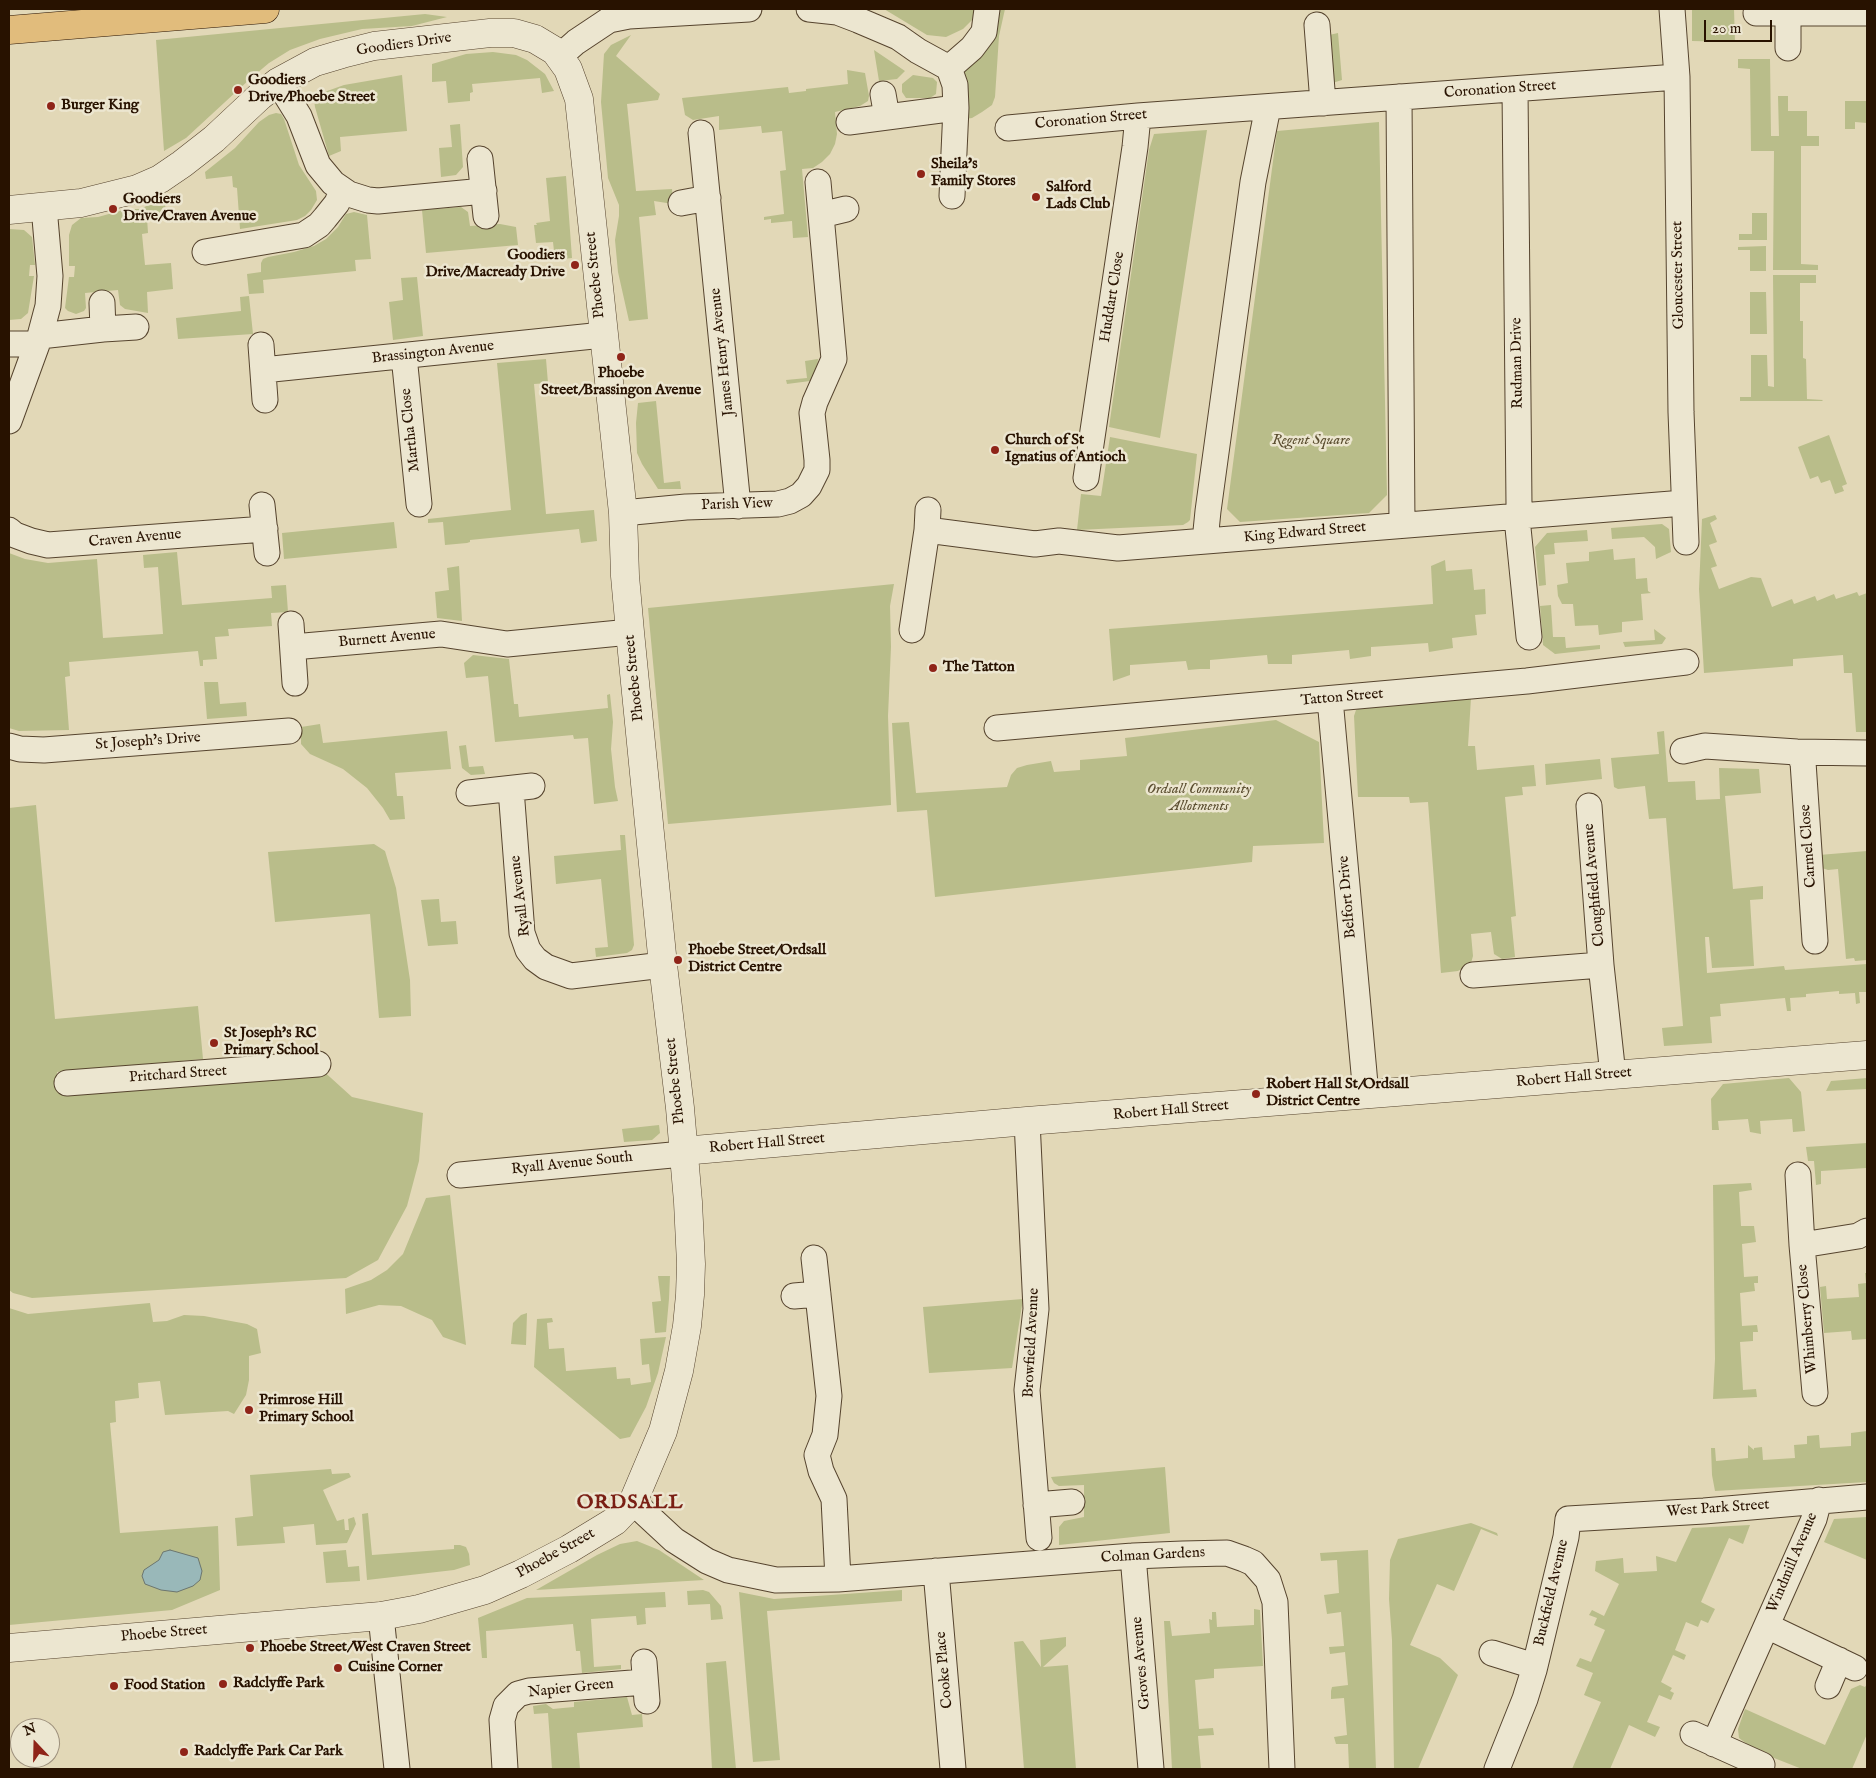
<!DOCTYPE html>
<style>
body{margin:0}
#map{position:relative;width:1876px;height:1778px;overflow:hidden;background:#e2d8b7;font-family:"IM FELL English",serif}
canvas{display:block}
.frame{position:absolute;inset:0;border:10px solid #281200;pointer-events:none}
.north{position:absolute;left:10px;top:1718px;width:50px;height:50px;box-sizing:border-box;background:#ece6d0;border:1px solid #9e917d;border-radius:50%;rotate:339deg;font-size:14px;font-weight:700;line-height:20px;text-align:center;color:#281200}
.north::after{content:'';display:block;margin:auto;width:18px;height:22px;background:#8f2418;clip-path:polygon(50% 0,100% 100%,50% 72%,0 100%)}
.scale{position:absolute;left:1704px;top:20px;width:68px;height:22px;box-sizing:border-box;border:2px solid #281200;border-top:0;padding-left:6px;font-size:15px;line-height:18px;white-space:nowrap;color:#281200;-webkit-text-stroke:4px #ece6d0;paint-order:stroke}
</style>
<div id="map">
<canvas width="1876" height="1778"></canvas>
<div class="frame"></div>
<div class="north">N</div>
<div class="scale">20 m</div>
</div>
<script>
const ctx = document.querySelector('canvas').getContext('2d');
ctx.lineJoin = 'round';
function paint(path, color) {
  ctx.fillStyle = color;
  ctx.fill(path, 'evenodd');
}
function shape(rows) {
  const path = new Path2D();
  for (const r of rows) {
    path.moveTo(r[0], r[1]);
    for (let i = 2; i < r.length; i += 2) path.lineTo(r[i], r[i + 1]);
  }
  return path;
}
function trace(path, color, width, dash) {
  ctx.strokeStyle = color;
  ctx.lineWidth = width;
  ctx.lineCap = dash ? 'butt' : 'round';
  ctx.setLineDash(dash || []);
  ctx.stroke(path);
}
function write(font, color, halo, rows, align = 'center') {
  ctx.font = font + ' "IM FELL English",serif';
  ctx.lineWidth = 5;
  ctx.setLineDash([]);
  ctx.textBaseline = 'middle';
  ctx.strokeStyle = halo;
  ctx.fillStyle = color;
  for (const [text, x, y, turn = 0] of rows) {
    ctx.save();
    ctx.translate(x, y);
    ctx.rotate((+turn || 0) * Math.PI / 180);
    ctx.textAlign = isNaN(turn) ? turn : align;
    if (halo) ctx.strokeText(text, 0, 0);
    ctx.fillText(text, 0, 0);
    ctx.restore();
  }
}
const green = shape([
 [884,9,974,9,974,18,963,29,946,37,927,35],
 [997,9,1005,9,999,36,995,97,992,105,982,112,972,118,965,119,962,78,964,71],
 [1734,9,1735,42,1692,41,1692,10],
 [425,14,447,17,412,26,362,29,320,39,290,50,269,63,250,79,186,138,164,151,156,40],
 [1338,33,1342,80,1329,84,1329,35],
 [631,35,616,56,660,94,658,100,627,104,636,191,672,189,673,204,654,201,656,215,639,217,648,319,629,321,618,272,615,240,619,216,619,205,608,178,601,102,604,54,611,45],
 [874,50,905,71,897,79,879,81],
 [493,52,516,55,527,60,545,74,554,91,542,93,540,78,472,84,473,92,470,93,470,101,448,103,446,81,432,82,432,64,466,54],
 [1738,59,1770,59,1771,136,1779,136,1778,96,1788,96,1788,111,1807,111,1807,136,1819,136,1819,146,1801,146,1801,264,1818,265,1818,270,1773,270,1774,151,1751,151,1750,69,1738,68],
 [847,70,865,73,869,96,868,101,860,106,835,112,837,134,835,144,830,154,822,162,813,168,802,169,808,237,793,238,792,221,771,223,771,219,764,220,764,217,784,214,780,171,786,170,782,131,762,133,761,126,719,130,719,116,693,120,685,115,682,98,788,87,789,93,806,91,806,89,848,84],
 [402,75,407,131,340,137,341,151,329,156,315,107,314,100,316,95,344,85],
 [913,75,933,78,937,82,936,94,930,98,906,98,902,92,902,84],
 [1845,101,1867,101,1867,123,1855,122,1855,129,1845,129],
 [276,113,281,114,284,119,299,165,316,191,317,200,311,210,305,216,297,220,240,229,237,188,233,187,232,176,206,179,205,172,235,148,259,122,269,115],
 [1379,122,1387,495,1369,513,1240,522,1227,509,1277,131],
 [460,124,463,167,456,175,441,177,439,148,452,147,450,125],
 [1207,130,1160,438,1109,427,1149,150,1154,134],
 [566,176,572,258,555,260,553,242,536,243,534,225,537,225,536,223,550,221,546,178],
 [164,198,167,217,147,218,148,233,142,234,145,265,171,263,173,289,147,292,148,313,125,309,120,305,118,290,85,293,86,308,84,311,76,314,68,311,65,308,69,277,74,277,75,266,69,266,69,235,72,225,81,218,98,217,127,209,140,209],
 [461,207,468,212,470,226,500,224,516,227,518,245,426,253,422,210],
 [354,212,367,215,371,259,355,260,356,271,263,280,264,293,249,294,247,274,261,272,261,263,263,259,268,257,294,252,314,246,326,239,338,227,346,214],
 [1752,213,1767,213,1767,240,1739,240,1739,234,1752,234],
 [9,229,24,230,32,237,35,265,30,265,29,276,34,276,28,313,21,319,9,320],
 [1766,246,1766,271,1750,271,1750,250,1738,250,1738,247],
 [1773,275,1816,275,1816,283,1800,283,1800,321,1803,321,1803,358,1806,359,1807,399,1823,400,1822,401,1740,401,1740,397,1751,397,1751,355,1767,355,1768,386,1774,387],
 [417,277,423,336,393,340,389,302,403,300,401,278],
 [1750,292,1766,292,1767,334,1750,334],
 [249,296,253,334,178,339,176,318,241,311,240,297],
 [546,359,548,383,534,384,546,514,594,510,597,541,581,543,579,529,470,540,470,542,467,543,445,545,443,522,428,523,428,519,511,510,497,363],
 [818,359,817,368,810,381,787,384,786,380,807,378,805,361],
 [656,401,664,483,680,481,681,489,658,489,642,464,637,453,636,423,638,403],
 [1829,435,1847,484,1842,486,1844,491,1835,494,1830,480,1821,483,1818,476,1810,479,1798,447],
 [1110,437,1197,454,1190,520,1188,522,1183,525,1077,530,1081,494,1101,496],
 [1715,515,1717,519,1710,523,1717,542,1709,545,1717,566,1711,568,1719,589,1751,577,1761,578,1772,607,1792,599,1794,604,1815,596,1817,601,1834,594,1836,599,1857,592,1859,596,1867,593,1867,732,1856,732,1852,673,1844,673,1843,655,1793,659,1793,666,1704,673,1699,589,1702,519],
 [394,522,397,548,284,559,282,533],
 [1662,524,1669,529,1671,552,1656,559,1655,547,1644,537,1612,539,1611,528],
 [1587,530,1588,541,1554,543,1555,554,1544,555,1546,585,1539,586,1535,547,1547,533],
 [1613,549,1614,560,1635,558,1636,579,1647,578,1648,591,1651,593,1641,594,1643,620,1622,622,1622,632,1599,635,1598,625,1575,626,1573,604,1562,604,1558,596,1557,585,1568,583,1566,563,1589,561,1589,552],
 [177,552,182,605,272,598,271,586,286,585,288,612,271,613,272,626,228,629,229,636,215,637,217,659,203,660,203,666,200,666,198,651,69,662,70,676,65,677,69,730,19,731,9,728,9,553,25,559,48,563,97,559,103,638,163,634,158,567,144,568,143,555],
 [1445,560,1446,571,1472,569,1474,590,1485,589,1486,614,1475,615,1477,635,1452,638,1453,648,1429,652,1428,643,1371,647,1371,656,1350,659,1349,650,1292,655,1292,664,1268,664,1267,655,1210,660,1210,669,1200,669,1188,670,1186,661,1130,665,1130,675,1113,681,1109,629,1433,604,1431,566],
 [459,566,462,621,437,618,435,592,449,590,447,568],
 [894,584,890,606,891,647,888,716,891,805,668,824,648,608],
 [1551,605,1553,637,1565,637,1566,648,1600,645,1600,649,1555,654,1543,645,1540,606],
 [1654,629,1666,638,1662,644,1625,647,1623,642,1655,640],
 [473,655,509,659,514,704,518,704,519,717,608,708,607,695,610,694,613,722,611,749,615,787,618,801,594,804,588,738,574,739,573,735,495,742,488,676,466,678,464,663],
 [204,682,218,682,220,704,246,702,247,716,207,719],
 [1471,698,1468,746,1475,746,1477,770,1534,765,1536,786,1522,787,1523,795,1505,797,1516,916,1511,917,1515,957,1502,959,1494,954,1491,932,1471,934,1473,956,1471,963,1458,971,1441,973,1428,802,1410,803,1409,797,1358,797,1354,716,1356,710,1360,708],
 [1276,720,1319,742,1324,843,1253,846,1252,862,935,897,927,810,897,812,892,723,909,722,916,793,1007,787,1011,775,1017,768,1027,765,1051,761,1054,772,1080,770,1080,760,1127,756,1125,738],
 [320,724,323,743,447,731,451,769,395,773,397,796,403,796,405,819,390,820,383,808,367,788,343,769,310,754,301,744,301,727],
 [1664,731,1668,782,1695,781,1696,800,1720,799,1719,768,1759,769,1761,793,1725,796,1733,889,1763,886,1763,899,1750,900,1754,966,1712,968,1709,937,1705,937,1707,973,1784,966,1785,970,1867,964,1867,992,1859,992,1860,1003,1856,1004,1855,993,1839,994,1839,991,1806,994,1806,997,1790,998,1791,1011,1787,1011,1785,998,1720,1004,1721,1016,1710,1017,1712,1043,1664,1046,1662,1028,1683,1026,1666,818,1649,819,1645,786,1618,789,1614,787,1611,758,1659,754,1657,732],
 [466,745,469,767,483,766,485,774,471,775,462,768,459,746],
 [1600,759,1602,779,1546,785,1545,764],
 [36,805,55,1019,198,1006,203,1059,57,1072,59,1090,320,1068,352,1097,423,1113,419,1161,407,1206,378,1260,346,1278,32,1298,13,1293,9,1290,9,808],
 [620,835,625,835,634,945,632,950,627,953,596,957,595,948,608,947,601,879,556,884,554,856,621,850],
 [374,844,385,851,396,888,410,980,411,1016,379,1018,370,914,275,922,268,852],
 [1867,851,1867,960,1855,961,1854,958,1846,959,1838,869,1828,870,1822,868,1819,855],
 [439,899,441,922,456,921,458,944,428,946,421,900],
 [1789,1078,1801,1092,1805,1131,1793,1132,1792,1119,1760,1121,1761,1134,1750,1132,1748,1119,1718,1121,1719,1130,1712,1130,1711,1099,1723,1084],
 [1867,1078,1867,1089,1826,1091,1831,1081],
 [659,1125,660,1133,652,1140,624,1142,622,1129],
 [1867,1143,1867,1180,1866,1168,1821,1171,1821,1184,1816,1185,1814,1161,1808,1161,1806,1147],
 [1751,1183,1752,1190,1739,1192,1741,1226,1754,1226,1756,1242,1742,1244,1744,1277,1758,1276,1758,1283,1754,1283,1755,1291,1740,1293,1742,1326,1757,1325,1758,1332,1753,1332,1753,1341,1740,1342,1743,1390,1756,1389,1757,1397,1713,1399,1715,1359,1713,1185],
 [450,1195,466,1345,443,1337,432,1320,401,1306,379,1305,346,1314,345,1289,371,1280,387,1270,403,1254,426,1198],
 [1865,1273,1867,1273,1867,1343,1867,1339,1852,1340,1851,1331,1824,1333,1820,1287,1826,1286,1827,1299,1859,1297,1858,1284,1866,1283],
 [658,1276,670,1276,669,1299,666,1332,655,1333,652,1302,661,1301],
 [1023,1299,1012,1368,929,1373,923,1307],
 [150,1303,153,1322,167,1321,184,1315,204,1316,247,1324,257,1329,261,1353,249,1356,249,1380,246,1395,234,1414,228,1411,165,1415,160,1381,138,1383,139,1398,115,1401,116,1422,110,1423,120,1533,218,1526,220,1590,172,1610,9,1625,9,1308,28,1314],
 [527,1313,526,1345,511,1344,513,1323,521,1315],
 [552,1318,553,1322,547,1323,549,1349,564,1348,566,1371,616,1367,617,1379,630,1378,631,1385,651,1382,649,1364,642,1365,640,1339,666,1337,658,1373,646,1407,630,1437,620,1439,534,1367,537,1319],
 [1867,1431,1867,1482,1715,1491,1712,1475,1711,1448,1715,1448,1716,1461,1748,1458,1748,1445,1754,1450,1754,1448,1762,1447,1763,1460,1795,1458,1794,1445,1807,1444,1807,1436,1819,1435,1820,1448,1851,1446,1851,1433],
 [1165,1467,1170,1533,1059,1545,1059,1527,1064,1521,1084,1517,1084,1485,1059,1486,1054,1483,1051,1477],
 [331,1469,332,1474,349,1473,351,1477,323,1490,337,1521,344,1519,345,1530,349,1530,348,1519,354,1517,356,1524,347,1543,316,1545,314,1524,283,1527,285,1543,237,1546,235,1518,253,1516,250,1475],
 [368,1513,372,1555,454,1549,454,1545,460,1545,466,1547,469,1554,470,1565,454,1570,367,1580,362,1514],
 [1867,1517,1867,1560,1824,1542,1834,1519],
 [1471,1523,1497,1533,1498,1536,1481,1529,1454,1591,1437,1584,1410,1645,1440,1658,1458,1675,1418,1769,1394,1769,1392,1640,1389,1599,1390,1560,1398,1539],
 [1750,1525,1743,1544,1729,1538,1701,1602,1715,1609,1708,1623,1701,1620,1698,1627,1686,1622,1675,1650,1686,1655,1684,1660,1673,1655,1661,1682,1672,1688,1670,1691,1674,1693,1671,1700,1659,1695,1647,1722,1660,1727,1655,1737,1629,1725,1610,1769,1572,1769,1601,1702,1584,1695,1593,1673,1576,1666,1580,1658,1591,1662,1605,1630,1594,1625,1597,1618,1589,1615,1592,1610,1604,1616,1619,1584,1595,1571,1596,1561,1623,1558,1624,1573,1657,1571,1656,1556,1676,1562,1692,1528],
 [637,1541,659,1550,704,1580,536,1590,597,1555,620,1544],
 [346,1550,348,1567,359,1566,360,1581,326,1583,323,1552],
 [1368,1550,1376,1769,1349,1769,1348,1744,1336,1744,1334,1737,1347,1735,1344,1698,1331,1699,1331,1691,1332,1687,1348,1685,1345,1652,1330,1654,1329,1647,1344,1646,1341,1612,1327,1614,1324,1595,1339,1593,1337,1560,1321,1561,1320,1553],
 [703,1590,709,1592,721,1606,723,1619,711,1620,710,1604,688,1605,687,1591],
 [902,1590,902,1601,767,1611,780,1760,753,1762,739,1592,774,1599],
 [665,1592,666,1607,645,1608,646,1624,637,1625,636,1616,591,1619,594,1667,621,1665,621,1669,582,1673,580,1651,576,1651,573,1624,486,1631,487,1658,482,1658,478,1618,527,1598],
 [1254,1609,1260,1610,1263,1666,1214,1669,1214,1678,1195,1680,1199,1729,1213,1728,1214,1735,1198,1736,1201,1769,1172,1769,1164,1621,1170,1621,1172,1636,1210,1633,1209,1619,1212,1620,1212,1612,1216,1612,1217,1627,1236,1626,1254,1625],
 [1066,1637,1066,1646,1043,1667,1068,1665,1076,1769,1024,1769,1014,1642,1023,1641,1041,1667,1040,1640],
 [726,1661,730,1704,736,1769,712,1769,706,1663],
 [1867,1684,1867,1734,1852,1769,1802,1769,1769,1756,1770,1754,1747,1744,1739,1738,1738,1729,1745,1709,1825,1745,1851,1689,1860,1685,1865,1687],
 [627,1697,632,1715,642,1714,643,1727,577,1733,580,1769,552,1769,548,1713,534,1714,533,1706,546,1704,553,1709,563,1708,574,1707,574,1702]
]);
const water = shape([
 [170,1550,198,1558,202,1571,200,1580,193,1586,177,1592,161,1590,145,1584,142,1576,144,1570,159,1560,163,1552,170,1550]
]);
const minor = shape([
 [809,9,837,12,858,20,898,37,918,51,949,68,955,85,956,108,952,196],
 [1672,9,1677,77,1681,412,1686,542],
 [1756,13,1867,13],
 [1317,25,1323,103],
 [1788,48,1788,13],
 [559,57,576,42,609,20,629,16,749,9],
 [949,68,972,48,984,32,987,9],
 [278,82,299,116,318,165,333,183,349,194,368,200,378,201,484,191],
 [1515,89,1519,504,1518,528,1529,637],
 [883,94,887,117],
 [1399,97,1402,525],
 [849,122,956,108],
 [1008,128,1138,116,1677,77],
 [701,133,738,506],
 [480,159,486,216],
 [681,203,708,198],
 [821,215,846,209],
 [205,252,304,235,319,225,325,218,337,203,342,190],
 [102,303,103,329],
 [40,336,103,329,136,327],
 [9,344,37,344],
 [261,345,265,400],
 [404,356,419,504],
 [263,370,603,335],
 [9,421,40,336,48,306,50,276,44,207],
 [1086,478,1135,147,1138,116],
 [262,505,267,553],
 [623,513,686,507,778,504,790,501,801,495,809,486,817,470,817,460,812,413,815,402,834,359,818,182],
 [9,530,15,535,31,541,48,545,265,529],
 [927,530,1035,544,1059,541,1118,548,1684,503],
 [1205,541,1208,511,1253,182,1268,107],
 [291,624,295,683],
 [912,630,927,530,928,510],
 [293,647,441,634,507,644,630,632],
 [1330,699,1366,1095],
 [997,728,1527,681,1686,662],
 [9,746,20,749,44,750,289,731],
 [1683,751,1705,746,1797,752,1867,753],
 [1797,752,1803,762,1815,941],
 [511,789,522,933,528,950,535,959,546,967,571,976,663,965],
 [469,793,532,786],
 [1589,806,1601,965,1613,1075],
 [1473,975,1601,965],
 [67,1083,318,1064],
 [1027,1121,1036,1309,1027,1390,1039,1538],
 [460,1175,672,1155,683,1151],
 [1798,1175,1802,1245,1815,1393],
 [1802,1245,1858,1236,1867,1231],
 [814,1258,829,1396,825,1435,817,1455,821,1471,834,1499,838,1579],
 [794,1296,818,1294],
 [633,1502,674,1540,707,1561,728,1570,776,1580,838,1579,1133,1556,1183,1554,1227,1553,1244,1559,1253,1563,1268,1580,1275,1602,1282,1769],
 [1036,1505,1072,1502],
 [1133,1556,1151,1769],
 [936,1571,953,1769],
 [381,1616,397,1769],
 [1767,1626,1855,1668],
 [1492,1653,1534,1666],
 [644,1662,647,1701],
 [1828,1686,1839,1660],
 [1693,1734,1762,1765],
 [1714,1744,1814,1519,1819,1500],
 [505,1769,502,1720,506,1706,518,1694,529,1691,645,1682],
 [1497,1769,1525,1699,1534,1670,1566,1537,1568,1519,1704,1511,1867,1497]
]);
const tertiary = shape([
 [9,210,81,203,137,189,160,179,182,164,214,139,260,96,278,82,315,62,342,54,374,46,490,33,514,33,535,39,555,51,568,69,579,99,623,513,625,576,630,632,663,965,680,1108,688,1202,691,1264,690,1295,687,1326,679,1371,663,1431,633,1502,615,1521,569,1549,521,1574,485,1590,419,1609,381,1616,9,1648],
 [683,1151,1027,1121,1867,1055]
]);
const trunk = shape([
 [9,30,265,9]
]);
const markers = [
 [238,90,5,"#8f2418"],
 [51,106,5,"#8f2418"],
 [921,174,5,"#8f2418"],
 [1036,197,5,"#8f2418"],
 [113,209,5,"#8f2418"],
 [575,265,5,"#8f2418"],
 [621,357,5,"#8f2418"],
 [995,450,5,"#8f2418"],
 [933,668,5,"#8f2418"],
 [678,960,5,"#8f2418"],
 [214,1043,5,"#8f2418"],
 [1256,1094,5,"#8f2418"],
 [249,1410,5,"#8f2418"],
 [250,1648,5,"#8f2418"],
 [338,1668,5,"#8f2418"],
 [223,1684,5,"#8f2418"],
 [114,1686,5,"#8f2418"],
 [184,1752,5,"#8f2418"]
];
const streetNames = [
 ["Goodiers Drive",404,45,-8],
 ["Coronation Street",1500,90,-4],
 ["Coronation Street",1091,120,-5],
 ["Phoebe Street",596,275,-96],
 ["Gloucester Street",1679,275,-91],
 ["Huddart Close",1113,297,-81],
 ["James Henry Avenue",723,352,-96],
 ["Brassington Avenue",433,353,-6],
 ["Rudman Drive",1518,363,-91],
 ["Martha Close",411,430,-96],
 ["Parish View",737,505,-2],
 ["King Edward Street",1305,533,-5],
 ["Craven Avenue",135,539,-5],
 ["Burnett Avenue",387,639,-5],
 ["Phoebe Street",635,678,-96],
 ["Tatton Street",1342,698,-5],
 ["St Joseph's Drive",148,742,-4],
 ["Carmel Close",1809,846,-94],
 ["Cloughfield Avenue",1595,885,-95],
 ["Ryall Avenue",521,896,-97],
 ["Belfort Drive",1348,897,-95],
 ["Pritchard Street",178,1075,-4],
 ["Robert Hall Street",1574,1078,-5],
 ["Phoebe Street",676,1081,-96],
 ["Robert Hall Street",1171,1111,-5],
 ["Robert Hall Street",767,1144,-5],
 ["Ryall Avenue South",572,1164,-6],
 ["Whimberry Close",1808,1319,-95],
 ["Browfield Avenue",1032,1343,-87],
 ["West Park Street",1718,1509,-4],
 ["Phoebe Street",556,1554,-29],
 ["Colman Gardens",1153,1556,-3],
 ["Windmill Avenue",1793,1563,-67],
 ["Buckfield Avenue",1552,1593,-77],
 ["Phoebe Street",164,1634,-5],
 ["Groves Avenue",1142,1663,-95],
 ["Cooke Place",945,1670,-95],
 ["Napier Green",571,1689,-6]
];
const poiNames = [
 ["Goodiers",248,81],
 ["Drive/Phoebe Street",248,98],
 ["Burger King",61,106],
 ["Sheila's",931,165],
 ["Family Stores",931,182],
 ["Salford",1046,188],
 ["Lads Club",1046,205],
 ["Goodiers",123,200],
 ["Drive/Craven Avenue",123,217],
 ["Goodiers",565,256,"right"],
 ["Drive/Macready Drive",565,273,"right"],
 ["Phoebe",621,374,"center"],
 ["Street/Brassingon Avenue",621,391,"center"],
 ["Church of St",1005,441],
 ["Ignatius of Antioch",1005,458],
 ["The Tatton",943,668],
 ["Phoebe Street/Ordsall",688,951],
 ["District Centre",688,968],
 ["St Joseph's RC",224,1034],
 ["Primary School",224,1051],
 ["Robert Hall St/Ordsall",1266,1085],
 ["District Centre",1266,1102],
 ["Primrose Hill",259,1401],
 ["Primary School",259,1418],
 ["Phoebe Street/West Craven Street",260,1648],
 ["Cuisine Corner",348,1668],
 ["Radclyffe Park",233,1684],
 ["Food Station",124,1686],
 ["Radclyffe Park Car Park",194,1752]
];
const parkNames = [
 ["Regent Square",1311,441],
 ["Ordsall Community",1199,790],
 ["Allotments",1199,807]
];
const districtNames = [
 ["ORDSALL",630,1504]
];
paint(green, '#b9bd8a');
paint(water, '#99b8b9');
trace(water, '#6c766f', 1);
trace(minor, '#56442e', 27);
trace(tertiary, '#56442e', 29);
trace(trunk, '#281200', 29);
trace(minor, '#ece6d0', 25);
trace(tertiary, '#ece6d0', 28);
trace(trunk, '#e1bc7c', 28);
for (const [x, y, r, color] of markers) {
  const dot = new Path2D();
  dot.arc(x, y, r, 0, 2 * Math.PI);
  ctx.fillStyle = color;
  ctx.fill(dot);
  trace(dot, '#ece6d0', 2);
}
write('15px', '#281200', '#ece6d0', streetNames);
write('bold 15px', '#281200', '#ece6d0', poiNames, 'left');
write('italic 15px', '#5b4e30', '#ece6d0', parkNames);
ctx.letterSpacing = '1px';
write('bold 20px', '#7a1f14', '#ece6d0', districtNames);
ctx.letterSpacing = '0px';
</script>
